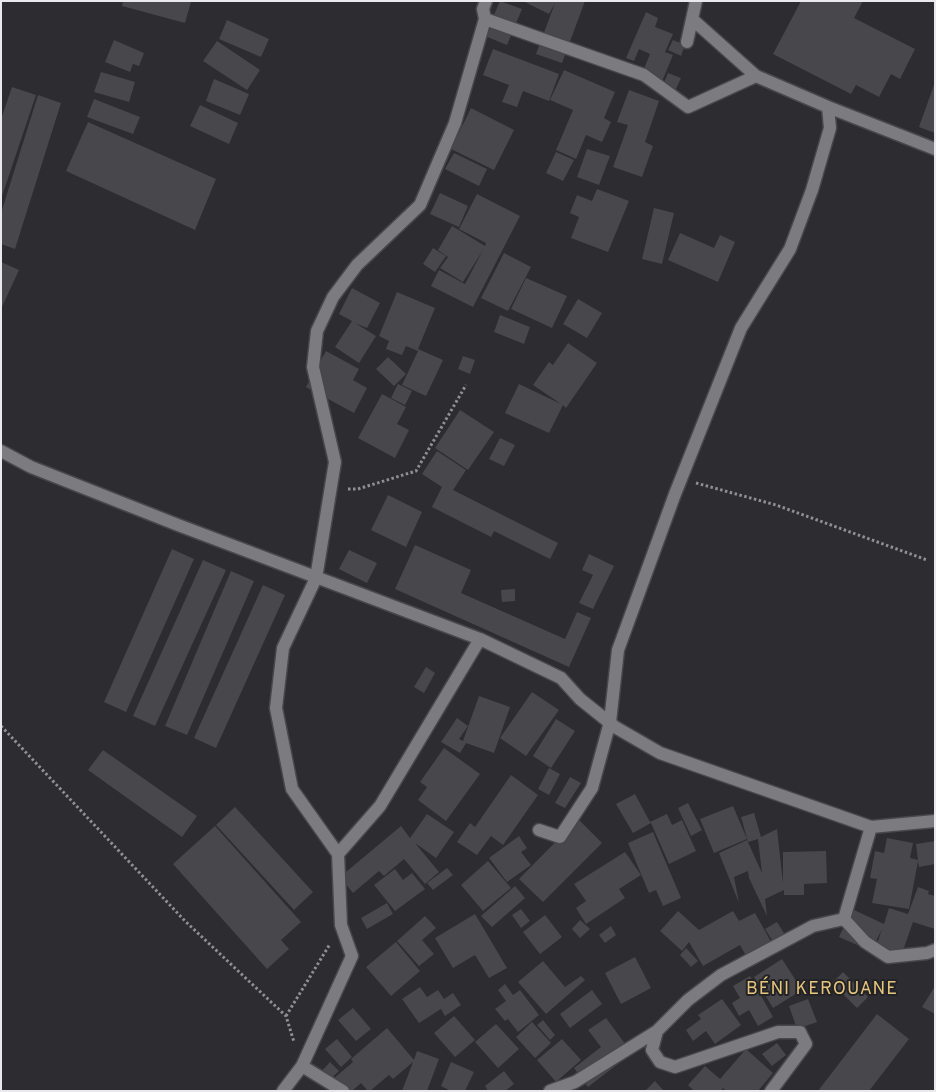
<!DOCTYPE html>
<meta charset="utf-8">
<style>
body{margin:0}
#map{position:relative;width:936px;height:1092px;overflow:hidden;background:#2d2c30;font-family:Overpass,sans-serif}
canvas{display:block}
.frame{position:absolute;inset:0;border:2px solid #eae9ec;pointer-events:none}
</style>
<div id="map">
<canvas width="936" height="1092"></canvas>
<div class="frame"></div>
</div>
<script>
const ctx = document.querySelector('canvas').getContext('2d');
ctx.lineJoin = 'round';
function paint(path, color) {
  ctx.fillStyle = color;
  ctx.fill(path, 'evenodd');
}
function shape(rows) {
  const path = new Path2D();
  for (const r of rows) {
    path.moveTo(r[0], r[1]);
    for (let i = 2; i < r.length; i += 2) path.lineTo(r[i], r[i + 1]);
  }
  return path;
}
function trace(path, color, width, dash) {
  ctx.strokeStyle = color;
  ctx.lineWidth = width;
  ctx.lineCap = dash ? 'butt' : 'round';
  ctx.setLineDash(dash || []);
  ctx.stroke(path);
}
function write(font, color, halo, rows, align = 'center') {
  ctx.font = font + ' Overpass,sans-serif';
  ctx.lineWidth = 4;
  ctx.setLineDash([]);
  ctx.textBaseline = 'middle';
  ctx.strokeStyle = halo;
  ctx.fillStyle = color;
  for (const [text, x, y, turn = 0] of rows) {
    ctx.save();
    ctx.translate(x, y);
    ctx.rotate((+turn || 0) * Math.PI / 180);
    ctx.textAlign = isNaN(turn) ? turn : align;
    if (halo) ctx.strokeText(text, 0, 0);
    ctx.fillText(text, 0, 0);
    ctx.restore();
  }
}
const building = shape([
 [123,1,190,1,191,2,185,23,122,6],
 [500,1,522,9,507,45,485,36],
 [523,1,585,1,562,63,536,54,555,3,549,14],
 [801,1,863,1,854,18,915,49,900,79,891,74,879,97,856,85,851,94,773,54],
 [646,12,658,18,655,27,673,34,665,52,673,55,661,84,641,76,650,54,639,49,634,61,626,58],
 [227,20,269,39,261,57,219,39],
 [114,40,144,53,139,66,133,64,130,72,105,62],
 [673,40,685,45,681,56,668,50],
 [217,41,260,70,247,90,203,61],
 [493,49,559,74,549,101,523,91,517,107,502,102,509,85,483,75],
 [564,70,615,92,604,118,611,122,602,142,586,135,576,159,556,150,573,110,550,100],
 [101,72,135,82,129,102,94,92],
 [668,73,681,78,674,93,662,87],
 [214,79,249,94,240,115,206,101],
 [935,82,935,133,919,127],
 [12,87,36,95,2,196,1,119],
 [629,90,659,101,645,142,653,146,642,177,613,167,628,125,617,122],
 [38,95,61,103,15,249,1,244,1,213],
 [94,99,140,117,133,134,87,117],
 [200,105,238,123,229,144,190,126],
 [471,108,514,130,494,170,451,149],
 [88,122,216,179,195,230,66,171],
 [587,149,610,156,599,185,577,177],
 [556,152,574,160,563,181,546,173],
 [454,153,487,169,479,186,445,169],
 [597,189,629,201,608,252,571,238,579,217,570,213,577,195,592,201],
 [440,193,468,206,459,227,430,214],
 [477,194,520,216,473,307,431,286,439,270,465,284,483,250,463,282,440,268,448,257,438,250,452,226,485,246,486,243,459,229],
 [654,208,674,213,662,264,642,259],
 [680,233,714,248,720,235,735,242,718,282,668,260],
 [433,248,446,256,435,272,423,264],
 [504,253,531,267,508,311,481,298],
 [1,262,19,270,1,309],
 [526,278,567,296,552,328,511,309],
 [352,288,380,303,367,328,355,323,376,336,359,363,335,347,352,321,339,314],
 [397,292,435,308,418,349,443,360,426,396,402,385,418,351,406,346,402,355,386,349,389,341,379,336],
 [578,299,602,313,587,338,563,324],
 [500,315,530,327,524,344,494,332],
 [568,343,597,363,566,408,563,405,549,433,505,413,519,384,561,404,533,385,549,362,553,365],
 [326,351,359,369,353,380,367,388,354,413,306,387],
 [463,356,475,360,470,374,458,369],
 [388,357,406,374,394,386,376,369],
 [398,384,412,391,405,405,391,398],
 [382,394,406,407,397,424,409,430,395,458,358,438],
 [460,410,494,432,468,470,435,448],
 [500,438,515,445,504,466,489,459],
 [437,451,466,470,453,490,558,543,550,559,494,531,491,537,432,507,442,487,422,474],
 [388,495,422,512,406,547,371,530],
 [415,545,471,570,461,593,565,639,577,612,591,618,569,667,395,589],
 [172,549,194,559,126,712,104,702],
 [349,550,377,563,367,583,339,569],
 [589,554,614,566,593,609,579,603,593,575,582,570],
 [203,560,226,570,155,726,133,716],
 [231,571,254,581,187,735,165,726],
 [263,585,285,595,216,748,194,738],
 [515,589,515,601,502,602,501,590],
 [426,667,435,673,424,693,414,687],
 [532,692,559,710,526,756,500,738],
 [479,696,510,707,494,753,466,743,460,753,441,742,457,718,468,726,459,739,463,741],
 [556,719,575,731,551,768,533,756],
 [444,748,480,774,446,821,418,800,427,787,420,782],
 [103,750,197,816,182,837,88,770],
 [549,768,560,774,549,795,538,789],
 [511,775,538,795,503,845,491,836,477,855,457,842,470,823,475,827],
 [570,777,581,783,565,808,555,803],
 [635,794,650,822,667,814,672,825,682,820,696,851,669,864,651,823,633,833,616,804],
 [688,803,702,830,691,836,678,808],
 [733,806,747,839,714,853,700,819],
 [235,807,313,892,294,910,216,825],
 [754,813,761,837,777,829,783,883,783,852,826,851,827,883,804,884,804,895,784,895,784,890,765,899,767,916,749,878,748,871,734,877,739,903,719,853,747,840,762,873,758,839,748,842,741,817],
 [427,814,454,832,436,858,415,843,439,872,425,884,404,859,384,876,379,871,353,893,340,877,401,826,410,838],
 [578,819,602,843,543,902,519,879],
 [215,826,301,922,281,940,289,949,267,969,173,864],
 [653,832,681,898,663,906,656,890,649,893,628,843],
 [519,836,527,848,521,852,531,865,507,882,489,858],
 [887,838,913,843,910,858,918,860,916,844,935,841,935,864,919,867,918,861,909,909,872,903,877,879,870,878,875,851,884,853],
 [625,852,641,875,619,889,625,898,586,924,576,908,586,901,574,884],
 [488,861,511,888,483,911,461,885],
 [447,868,453,875,433,890,427,883],
 [395,869,403,880,412,873,425,889,395,911,374,885],
 [515,886,525,898,492,927,481,916],
 [918,887,929,891,928,894,935,896,935,929,913,922,900,959,875,950,882,929,871,951,839,937,852,909,884,924,889,908,908,914],
 [387,903,393,914,367,929,361,918],
 [521,909,530,921,521,928,512,915],
 [678,911,699,930,733,911,739,921,755,913,774,947,749,961,740,945,703,966,689,942,682,951,660,931],
 [475,914,507,968,489,978,475,955,453,968,435,938],
 [545,915,562,937,540,954,523,932],
 [425,916,436,928,422,940,434,954,419,966,397,941],
 [580,920,590,929,580,938,572,929],
 [777,922,789,941,777,948,765,929],
 [611,926,616,935,605,943,599,935],
 [396,942,420,971,391,996,366,967],
 [686,948,698,961,691,967,680,955],
 [635,957,651,988,621,1004,605,973],
 [782,959,802,990,773,1008,754,977],
 [543,961,565,987,581,976,585,980,546,1014,518,982],
 [843,972,868,997,857,1008,832,983],
 [750,976,773,1017,758,1026,749,1010,739,1016,732,1003,740,998,733,986],
 [505,984,513,995,520,990,539,1015,518,1032,508,1019,505,1021,495,1009,506,1001,498,990],
 [935,986,935,1014,922,1007],
 [420,987,427,997,438,990,444,999,453,993,461,1005,445,1016,441,1009,419,1023,402,999],
 [592,990,602,1004,570,1028,560,1014],
 [722,999,741,1025,715,1044,706,1031,693,1041,686,1030,701,1019,698,1015],
 [808,999,817,1022,797,1029,789,1006],
 [353,1008,371,1029,356,1041,338,1020],
 [877,1014,909,1039,869,1091,818,1091],
 [454,1016,475,1040,455,1057,434,1033],
 [606,1018,632,1053,588,1087,574,1068,601,1047,588,1030],
 [543,1020,555,1035,550,1040,537,1025],
 [532,1022,551,1043,535,1058,516,1037],
 [496,1024,519,1049,498,1068,475,1042],
 [387,1028,414,1060,417,1051,439,1059,427,1091,402,1091,413,1062,393,1079,389,1075,370,1091,368,1091,361,1083,352,1091,340,1091,332,1080,353,1062,351,1059],
 [337,1039,352,1057,341,1067,325,1049],
 [562,1039,581,1060,556,1082,537,1060],
 [777,1043,786,1055,772,1066,762,1054],
 [746,1049,773,1073,758,1091,726,1091,723,1088,721,1091,694,1091,688,1085,705,1066,720,1079],
 [330,1062,339,1071,327,1082,319,1074],
 [451,1062,474,1072,465,1091,451,1091,441,1086],
 [504,1071,514,1084,505,1091,488,1091,485,1086],
 [655,1081,664,1091,645,1091]
]);
const path = shape([
 [696,483,776,505,927,560],
 [348,489,358,489,416,471,466,385],
 [1,726,185,921,286,1016,294,1042],
 [286,1016,330,944]
]);
const minor = shape([
 [485,19,644,75,688,107,756,76,828,107,830,128,812,190,790,249,741,328,675,494,618,650,610,722,592,788,560,837,539,830],
 [692,19,756,76],
 [687,42,696,1],
 [828,107,935,149],
 [1,451,31,467,178,525,480,639,561,678,580,699,615,727,660,753,871,827,935,821],
 [338,854,380,806,480,639],
 [844,919,871,827],
 [302,1066,343,1091],
 [283,1091,302,1066,352,956,341,925,338,854,292,789,276,708,283,648,316,578,335,462,313,367,317,331,333,297,357,265,420,205,455,123,485,19,483,9,486,1],
 [550,1091,575,1082,657,1031],
 [771,1091,806,1044,800,1032,778,1032,675,1067,660,1062,652,1050,657,1031,688,1000,721,975,813,926,844,919,865,942,888,957,927,953,935,950]
]);
const quarterNames = [
 ["BÉNI KEROUANE",822,990]
];
paint(building, '#48474b');
trace(minor, '#48474b', 15);
trace(path, '#908f92', 3, [2.5, 2.5]);
trace(minor, '#7c7b7f', 12);
ctx.letterSpacing = '1px';
write('18px', '#e6c67c', '#232226', quarterNames);
ctx.letterSpacing = '0px';
</script>
